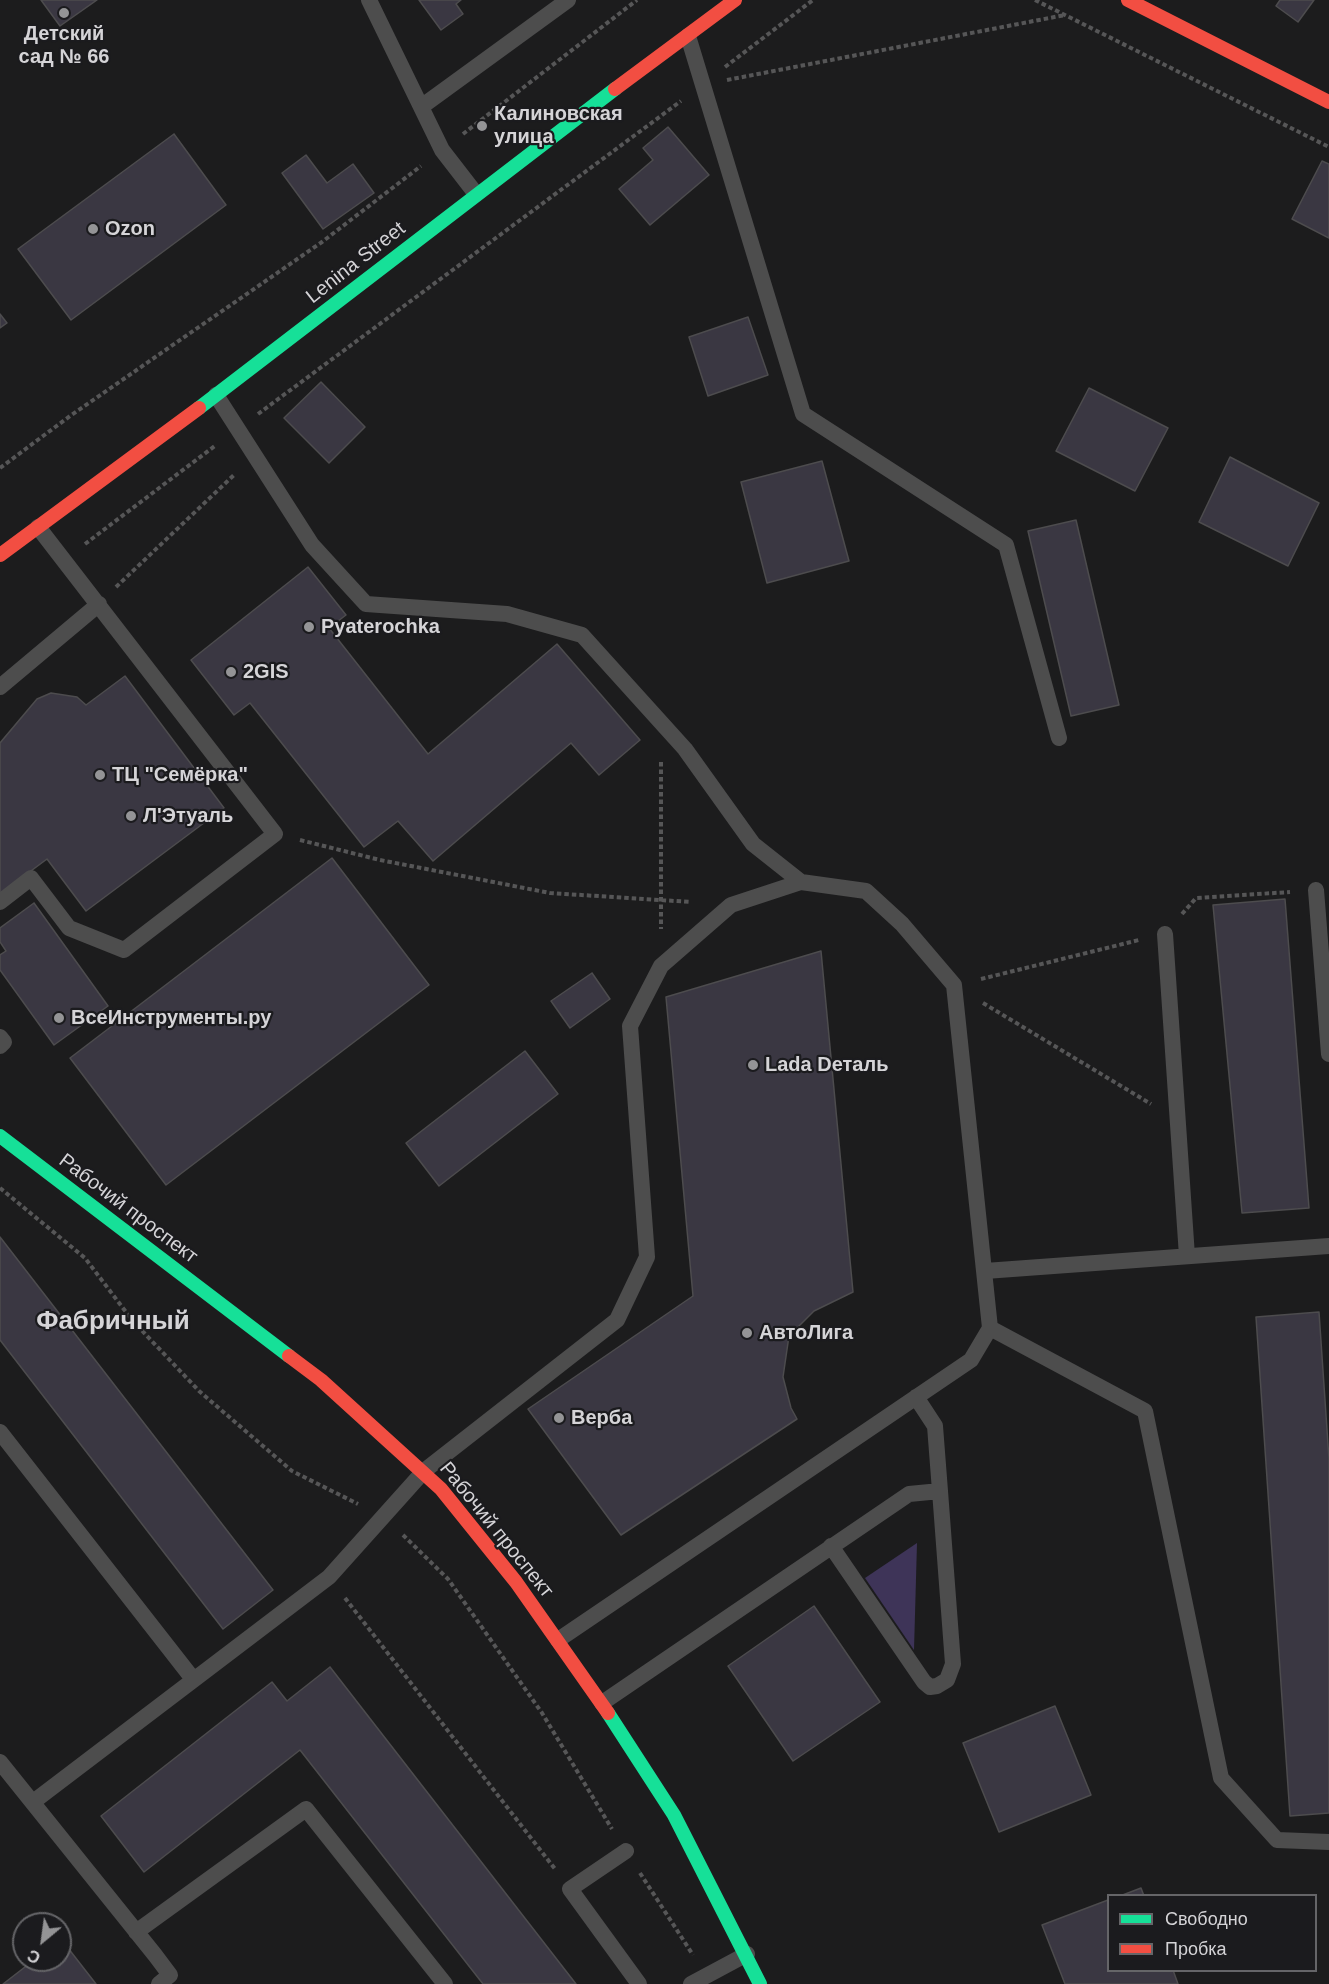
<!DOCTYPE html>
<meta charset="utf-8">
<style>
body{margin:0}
#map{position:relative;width:1329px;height:1984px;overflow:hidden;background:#1c1c1d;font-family:Arial,sans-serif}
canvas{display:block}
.legend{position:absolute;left:1107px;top:1894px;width:210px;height:78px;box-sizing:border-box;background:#1b1b1e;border:2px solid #656568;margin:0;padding:8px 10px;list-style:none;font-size:18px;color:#d5d4d7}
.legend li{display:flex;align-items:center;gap:12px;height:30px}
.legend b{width:30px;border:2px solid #656568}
.north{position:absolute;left:12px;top:1912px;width:60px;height:60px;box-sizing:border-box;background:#1b1b1e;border:2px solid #656568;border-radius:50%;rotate:209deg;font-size:16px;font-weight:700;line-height:24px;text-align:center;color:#d5d4d7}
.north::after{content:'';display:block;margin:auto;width:21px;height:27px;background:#949496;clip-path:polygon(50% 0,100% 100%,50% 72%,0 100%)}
</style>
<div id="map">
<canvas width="1329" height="1984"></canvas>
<ul class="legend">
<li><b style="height:8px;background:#16e098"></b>Свободно</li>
<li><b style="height:8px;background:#f24e42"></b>Пробка</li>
</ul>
<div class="north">С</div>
</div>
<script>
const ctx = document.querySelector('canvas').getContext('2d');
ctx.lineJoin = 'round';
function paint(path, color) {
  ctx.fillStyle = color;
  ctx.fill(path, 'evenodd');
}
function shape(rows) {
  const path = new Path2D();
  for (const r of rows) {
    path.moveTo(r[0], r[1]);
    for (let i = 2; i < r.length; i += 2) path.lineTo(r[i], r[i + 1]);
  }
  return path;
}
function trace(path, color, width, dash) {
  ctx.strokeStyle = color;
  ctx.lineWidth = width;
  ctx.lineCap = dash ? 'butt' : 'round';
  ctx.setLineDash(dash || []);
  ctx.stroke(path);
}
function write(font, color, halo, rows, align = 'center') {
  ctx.font = font + ' Arial,sans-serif';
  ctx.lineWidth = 4.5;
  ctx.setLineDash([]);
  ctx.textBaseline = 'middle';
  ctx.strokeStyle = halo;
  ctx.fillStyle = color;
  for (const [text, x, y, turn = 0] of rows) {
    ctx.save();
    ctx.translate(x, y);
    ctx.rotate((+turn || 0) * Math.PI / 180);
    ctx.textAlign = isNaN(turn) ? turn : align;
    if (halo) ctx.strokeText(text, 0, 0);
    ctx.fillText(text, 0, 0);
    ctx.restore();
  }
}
const green = shape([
 [917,1543,914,1650,865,1578]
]);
const building = shape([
 [41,0,97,0,60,26,41,0],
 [419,0,461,0,456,4,463,14,441,30,419,0],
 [1280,0,1314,0,1298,22,1276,6,1280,0],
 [668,127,709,175,650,225,619,189,653,160,643,148,668,127],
 [174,134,226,205,71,320,18,249,174,134],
 [306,155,327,183,353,164,374,193,323,229,282,173,306,155],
 [1322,161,1329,164,1329,238,1292,219,1322,161],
 [0,314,7,323,0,328,0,314],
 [748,317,768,375,708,396,689,337,748,317],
 [321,382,365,427,329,463,284,418,321,382],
 [1089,388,1168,428,1135,491,1056,451,1089,388],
 [1230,457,1319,503,1288,566,1199,522,1230,457],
 [822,461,849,561,767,583,741,482,822,461],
 [1076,520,1119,705,1071,716,1028,531,1076,520],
 [308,567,346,615,329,628,428,754,557,644,640,740,599,775,571,743,433,861,398,821,364,847,250,703,234,715,191,660,308,567],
 [125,676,224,808,86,911,47,859,0,894,0,743,37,699,51,693,77,697,86,705,125,676],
 [332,858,429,985,166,1185,70,1058,332,858],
 [1285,899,1309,1208,1242,1213,1213,905,1285,899],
 [34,903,108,1006,54,1045,0,970,0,955,6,951,0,942,0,928,34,903],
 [821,951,853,1292,814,1311,789,1336,783,1377,791,1408,797,1419,621,1535,528,1409,693,1296,666,997,821,951],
 [592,973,610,999,570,1028,551,1001,592,973],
 [525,1051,558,1094,439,1186,406,1143,525,1051],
 [0,1237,273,1590,223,1629,0,1340,0,1237],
 [1319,1312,1329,1459,1329,1813,1290,1816,1256,1317,1319,1312],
 [814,1606,880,1702,793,1761,728,1666,814,1606],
 [330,1667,576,1984,483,1984,300,1750,144,1872,101,1816,272,1682,287,1701,330,1667],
 [1055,1706,1091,1795,999,1832,963,1743,1055,1706],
 [1141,1888,1144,1896,1120,1896,1141,1888],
 [1108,1900,1108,1970,1173,1970,1178,1984,1065,1984,1042,1925,1108,1900],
 [61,1939,96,1984,3,1984,34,1960,60,1960,61,1939]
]);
const path = shape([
 [1035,0,1329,147],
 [725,67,813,0],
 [727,80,1065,15],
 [463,134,637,0],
 [258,414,681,101],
 [0,468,70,416,322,242,421,166],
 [85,544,216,445],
 [116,587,235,474],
 [661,762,661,929],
 [300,840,380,860,550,893,691,902],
 [1182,914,1196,898,1290,892],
 [981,979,1139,940],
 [983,1003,1151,1104],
 [0,1188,85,1258,132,1320,199,1391,292,1471,358,1504],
 [403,1535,448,1579,542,1713,612,1829],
 [345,1598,555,1869],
 [640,1873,693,1955]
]);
const lane = shape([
 [369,0,442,150,476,194],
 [688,36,803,414,1006,545,1059,738],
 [421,107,568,0],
 [216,395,312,545,366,604,507,614,582,635,685,749,753,844,801,882,866,891,902,924,954,985,990,1328,971,1360,558,1640],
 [0,687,99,604],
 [1316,890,1329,1054],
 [0,902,31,878,69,928,124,950,275,834,38,527],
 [1165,934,1187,1256],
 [0,1037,4,1042,0,1046],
 [985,1271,1329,1246],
 [990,1328,1145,1411,1221,1778,1277,1840,1329,1842],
 [0,1432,193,1679],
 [831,1546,924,1682,930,1687,937,1686,947,1680,953,1664,940,1491],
 [602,1703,909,1494,940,1491,935,1426,916,1397],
 [0,1762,155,1955,170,1975,159,1984],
 [33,1802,329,1577,424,1471,617,1320,647,1257,630,1026,661,966,731,905,801,882],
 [626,1851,570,1889,639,1984],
 [136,1932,306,1809,445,1984],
 [691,1984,747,1954]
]);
const fast = shape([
 [199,408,615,89],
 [0,1136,289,1356],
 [608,1713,674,1815,760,1984]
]);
const jam = shape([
 [1128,0,1329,102],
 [615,89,735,0],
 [0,555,199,408],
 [289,1356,321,1380,441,1489,516,1582,608,1713]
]);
const markers = [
 [64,13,6,"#949496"],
 [482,126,6,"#949496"],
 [93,229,6,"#949496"],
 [309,627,6,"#949496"],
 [231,672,6,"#949496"],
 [100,775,6,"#949496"],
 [131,816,6,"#949496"],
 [59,1018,6,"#949496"],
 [753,1065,6,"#949496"],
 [747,1333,6,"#949496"],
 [559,1418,6,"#949496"]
];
const poiNames = [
 ["Детский",64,34,"center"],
 ["сад № 66",64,57,"center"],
 ["Калиновская",494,114],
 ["улица",494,137],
 ["Ozon",105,229],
 ["Pyaterochka",321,627],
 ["2GIS",243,672],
 ["ТЦ \"Семёрка\"",112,775],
 ["Л'Этуаль",143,816],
 ["ВсеИнструменты.ру",71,1018],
 ["Lada Dеталь",765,1065],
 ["АвтоЛига",759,1333],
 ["Верба",571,1418]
];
const streetNames = [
 ["Lenina Street",356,263,-38],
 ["Рабочий проспект",128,1209,37],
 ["Рабочий проспект",496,1530,51]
];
const districtNames = [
 ["Фабричный",113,1322]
];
paint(green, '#3e3458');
paint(building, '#3a3742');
trace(building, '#4d4c4e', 1.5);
trace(path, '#565657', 4, [4.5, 3]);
trace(lane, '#4d4d4d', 16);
trace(fast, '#16e098', 14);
trace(jam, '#f24e42', 14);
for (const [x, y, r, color] of markers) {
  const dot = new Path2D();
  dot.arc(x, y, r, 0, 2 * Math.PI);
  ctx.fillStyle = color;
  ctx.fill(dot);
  trace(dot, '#1b1b1e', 2);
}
write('bold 20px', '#d5d4d7', '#1b1b1e', poiNames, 'left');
write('20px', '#d5d4d7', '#1b1b1e', streetNames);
write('bold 26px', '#d5d4d7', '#1b1b1e', districtNames);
</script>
